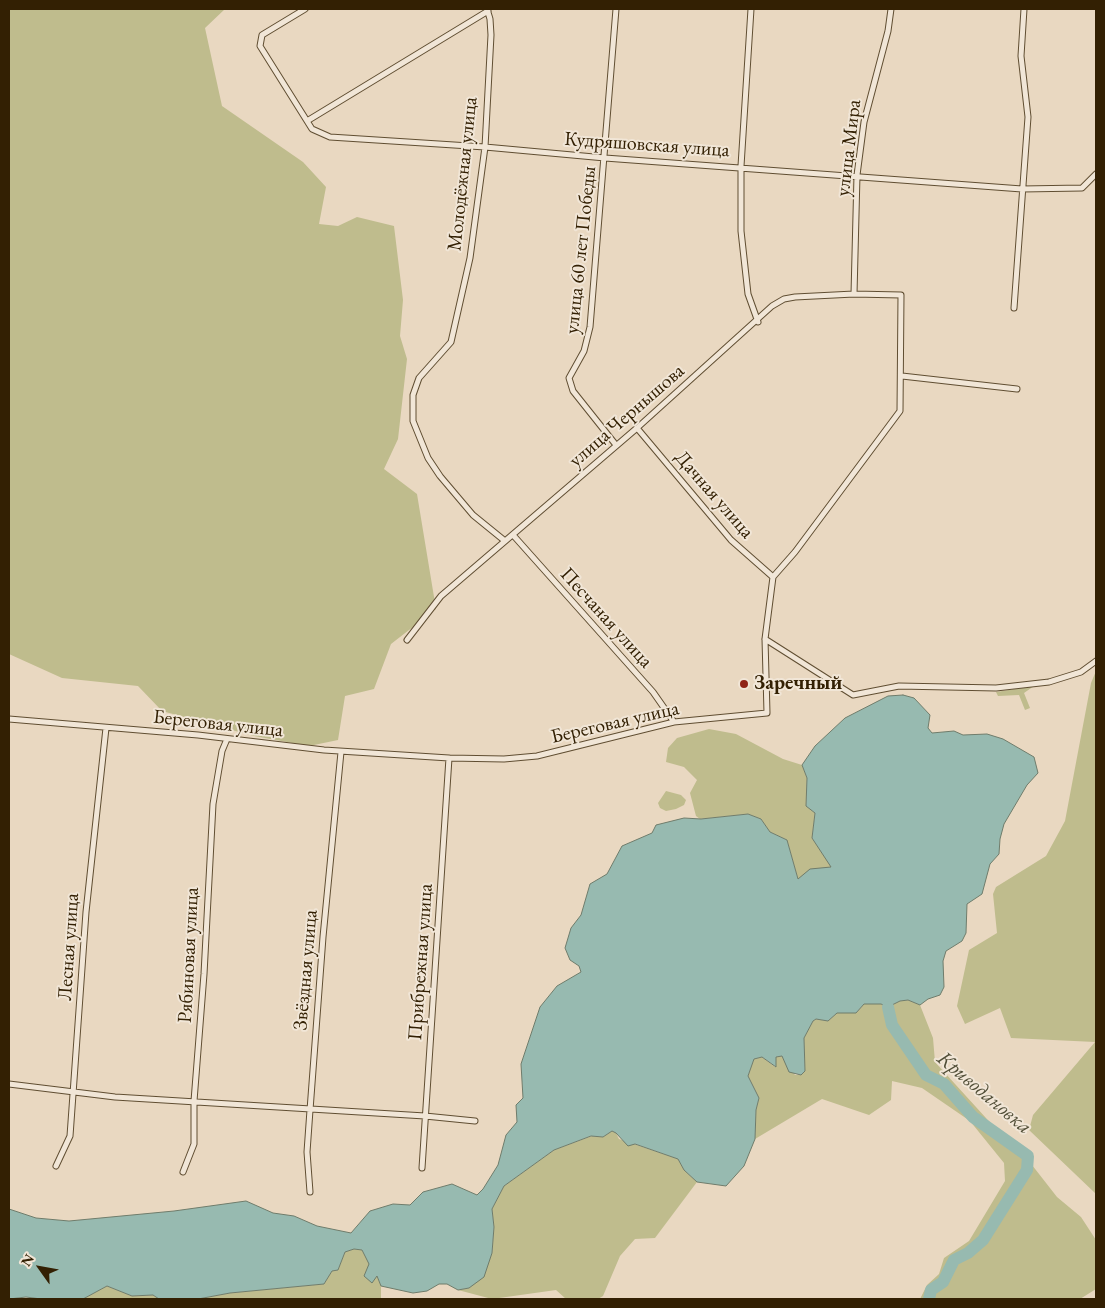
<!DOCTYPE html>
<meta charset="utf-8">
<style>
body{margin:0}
#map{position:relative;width:1105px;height:1308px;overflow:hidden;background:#e9d8c1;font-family:"EB Garamond",serif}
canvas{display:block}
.frame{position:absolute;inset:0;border:10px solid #332003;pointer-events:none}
.north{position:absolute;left:15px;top:1243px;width:50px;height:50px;-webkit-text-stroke:4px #f1e6d7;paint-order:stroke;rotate:302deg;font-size:14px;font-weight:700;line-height:20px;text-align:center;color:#332003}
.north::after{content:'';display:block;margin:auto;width:18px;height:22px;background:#332003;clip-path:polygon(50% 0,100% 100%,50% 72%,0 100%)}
</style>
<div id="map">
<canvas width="1105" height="1308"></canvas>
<div class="frame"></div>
<div class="north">N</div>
</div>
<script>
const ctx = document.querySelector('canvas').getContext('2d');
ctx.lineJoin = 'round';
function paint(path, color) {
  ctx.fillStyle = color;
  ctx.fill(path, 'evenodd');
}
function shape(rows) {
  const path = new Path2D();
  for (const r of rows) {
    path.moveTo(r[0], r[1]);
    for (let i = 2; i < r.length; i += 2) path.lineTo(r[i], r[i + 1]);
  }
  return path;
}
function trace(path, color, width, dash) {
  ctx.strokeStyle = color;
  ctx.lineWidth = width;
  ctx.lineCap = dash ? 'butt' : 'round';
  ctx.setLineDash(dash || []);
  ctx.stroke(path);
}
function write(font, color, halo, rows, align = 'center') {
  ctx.font = font + ' "EB Garamond",serif';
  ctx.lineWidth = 4;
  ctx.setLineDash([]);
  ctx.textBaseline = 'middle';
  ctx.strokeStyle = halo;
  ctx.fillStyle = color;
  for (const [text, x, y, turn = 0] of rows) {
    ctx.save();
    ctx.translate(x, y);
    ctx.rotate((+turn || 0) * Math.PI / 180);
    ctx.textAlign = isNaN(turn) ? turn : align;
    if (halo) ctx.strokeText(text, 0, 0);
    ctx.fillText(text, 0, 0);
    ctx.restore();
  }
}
const green = shape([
 [9,9,225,9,205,28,222,106,303,162,326,187,319,224,338,226,357,217,394,226,403,300,400,336,407,359,398,439,384,469,417,494,436,609,391,644,374,689,345,696,338,740,309,746,254,736,162,711,138,686,62,678,9,654],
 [1096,671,1096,1194,1029,1130,1033,1115,1095,1042,1011,1038,1000,1008,965,1024,957,1006,969,950,997,933,993,894,996,887,1046,856,1065,821,1091,683],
 [1034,686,1024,693,1030,708,1025,710,1019,695,998,696,996,692],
 [709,729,736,734,783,759,802,765,807,778,806,805,815,813,812,838,832,867,798,879,787,840,770,832,761,819,748,814,700,819,696,816,690,793,697,780,684,767,666,762,668,748,677,738],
 [666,791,681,795,686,800,684,805,676,809,666,811,660,808,658,803],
 [908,1000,920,1005,933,1038,935,1062,996,1129,1032,1153,1032,1165,1057,1197,1081,1217,1096,1240,1096,1289,1080,1299,920,1299,927,1285,939,1274,944,1258,969,1241,1005,1181,1004,1163,970,1121,922,1088,892,1081,891,1100,869,1115,822,1099,755,1139,756,1110,759,1098,748,1076,754,1059,762,1057,775,1067,776,1057,782,1056,795,1075,801,1075,805,1071,804,1038,813,1021,816,1019,828,1021,837,1013,856,1013,864,1004,881,1004,888,1007,900,1001],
 [612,1131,616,1133,619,1139,678,1159,684,1170,697,1182,655,1238,635,1239,620,1256,603,1296,598,1299,566,1299,556,1290,492,1299,458,1290,469,1288,492,1253,494,1227,492,1209,504,1186,554,1150,592,1136,603,1137],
 [354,1249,362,1250,377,1276,381,1286,381,1299,198,1299,230,1293,324,1284,332,1271,338,1270,345,1252],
 [107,1286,132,1296,153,1295,159,1299,83,1299]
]);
const water = shape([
 [903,695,914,698,930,715,928,728,932,733,954,731,963,735,987,734,1003,739,1034,757,1038,773,1027,785,1004,824,1000,839,999,854,990,864,982,894,967,904,966,933,962,941,946,951,943,961,944,987,940,995,928,999,920,1005,908,1000,900,1001,888,1007,881,1004,864,1004,856,1013,837,1013,828,1021,816,1019,813,1021,804,1038,805,1071,801,1075,789,1072,782,1056,776,1057,776,1067,762,1057,754,1059,748,1076,759,1098,756,1110,755,1139,744,1166,726,1186,697,1182,684,1170,678,1159,635,1144,628,1146,616,1133,612,1131,603,1137,591,1136,554,1150,504,1186,492,1209,494,1227,492,1253,484,1277,469,1288,458,1290,447,1284,439,1284,427,1291,413,1293,381,1286,377,1276,372,1283,364,1276,369,1264,362,1250,354,1249,345,1252,338,1270,332,1271,324,1284,230,1293,198,1299,159,1299,153,1295,132,1296,107,1286,83,1299,41,1299,26,1297,9,1299,9,1209,36,1218,69,1221,174,1211,246,1201,273,1213,294,1216,317,1226,351,1233,370,1211,393,1204,410,1205,423,1192,452,1184,477,1195,483,1189,498,1165,506,1135,517,1122,516,1105,523,1098,521,1064,540,1007,557,986,581,972,579,966,570,960,565,948,571,928,581,915,590,884,607,874,622,846,652,833,656,825,684,818,701,819,748,814,761,819,770,832,787,840,798,879,810,869,831,867,812,838,815,813,806,806,807,778,802,765,815,746,845,718,888,696,903,695]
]);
const river = shape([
 [888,1007,892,1025,926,1075,944,1084,973,1117,1028,1156,1027,1170,983,1240,968,1253,954,1260,943,1282,931,1290,929,1299]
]);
const minor = shape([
 [305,9,262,35,260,46,312,129,330,137,485,147,605,158,1022,189,1082,188,1096,174],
 [487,9,490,19,491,35,485,147,470,258,451,342,419,378,413,395,413,421,428,458,440,476,473,515,505,541],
 [751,9,741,166,741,231,748,294,758,322],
 [307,121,488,11],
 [854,294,857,175,864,122,888,31,891,9],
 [1014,308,1028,117,1021,56,1024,9],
 [902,376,1017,389],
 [637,428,731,540,773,577],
 [616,445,573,391,569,378,584,351,590,327,616,9],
 [513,535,653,692,674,722],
 [765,639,853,695,899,686,996,688,1049,682,1081,672,1096,661],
 [9,719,198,735,324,750,449,758,504,759,537,756,674,722,767,713,765,639,773,577,795,552,900,411,901,295,854,294,795,297,784,299,772,306,637,428,441,596,407,640],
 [9,1084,115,1097,425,1116,475,1121],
 [56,1166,70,1136,86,912,106,728],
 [422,1168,449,758],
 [183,1172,194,1144,194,1101,204,974,213,804,222,751,227,739],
 [310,1192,307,1152,310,1110,323,937,341,752]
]);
const markers = [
 [744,684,5,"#8f2418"]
];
const streetNames = [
 ["Кудряшовская улица",647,145,4],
 ["улица Мира",849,148,-83],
 ["Молодёжная улица",463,174,-84],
 ["улица 60 лет Победы",581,250,-84],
 ["улица Чернышова",627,416,-41],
 ["Дачная улица",714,495,49],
 ["Песчаная улица",606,618,48],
 ["Береговая улица",615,723,-13],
 ["Береговая улица",218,724,6],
 ["Лесная улица",69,947,-86],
 ["Рябиновая улица",189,955,-87],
 ["Прибрежная улица",421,962,-86],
 ["Звёздная улица",306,970,-85]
];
const poiNames = [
 ["Заречный",754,684]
];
const waterNames = [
 ["Криводановка",984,1093,40]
];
paint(green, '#bfbc8d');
paint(water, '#97bab0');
trace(water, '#6f7c6b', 1);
trace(river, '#97bab0', 12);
trace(minor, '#604e32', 7);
trace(minor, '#f1e6d7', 5);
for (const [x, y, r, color] of markers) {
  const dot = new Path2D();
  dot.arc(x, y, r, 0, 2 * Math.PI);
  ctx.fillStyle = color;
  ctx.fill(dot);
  trace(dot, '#f1e6d7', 2);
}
write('20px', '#332003', '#f1e6d7', streetNames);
write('bold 20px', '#332003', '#f1e6d7', poiNames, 'left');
write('italic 21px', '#514e37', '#f1e6d7', waterNames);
</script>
